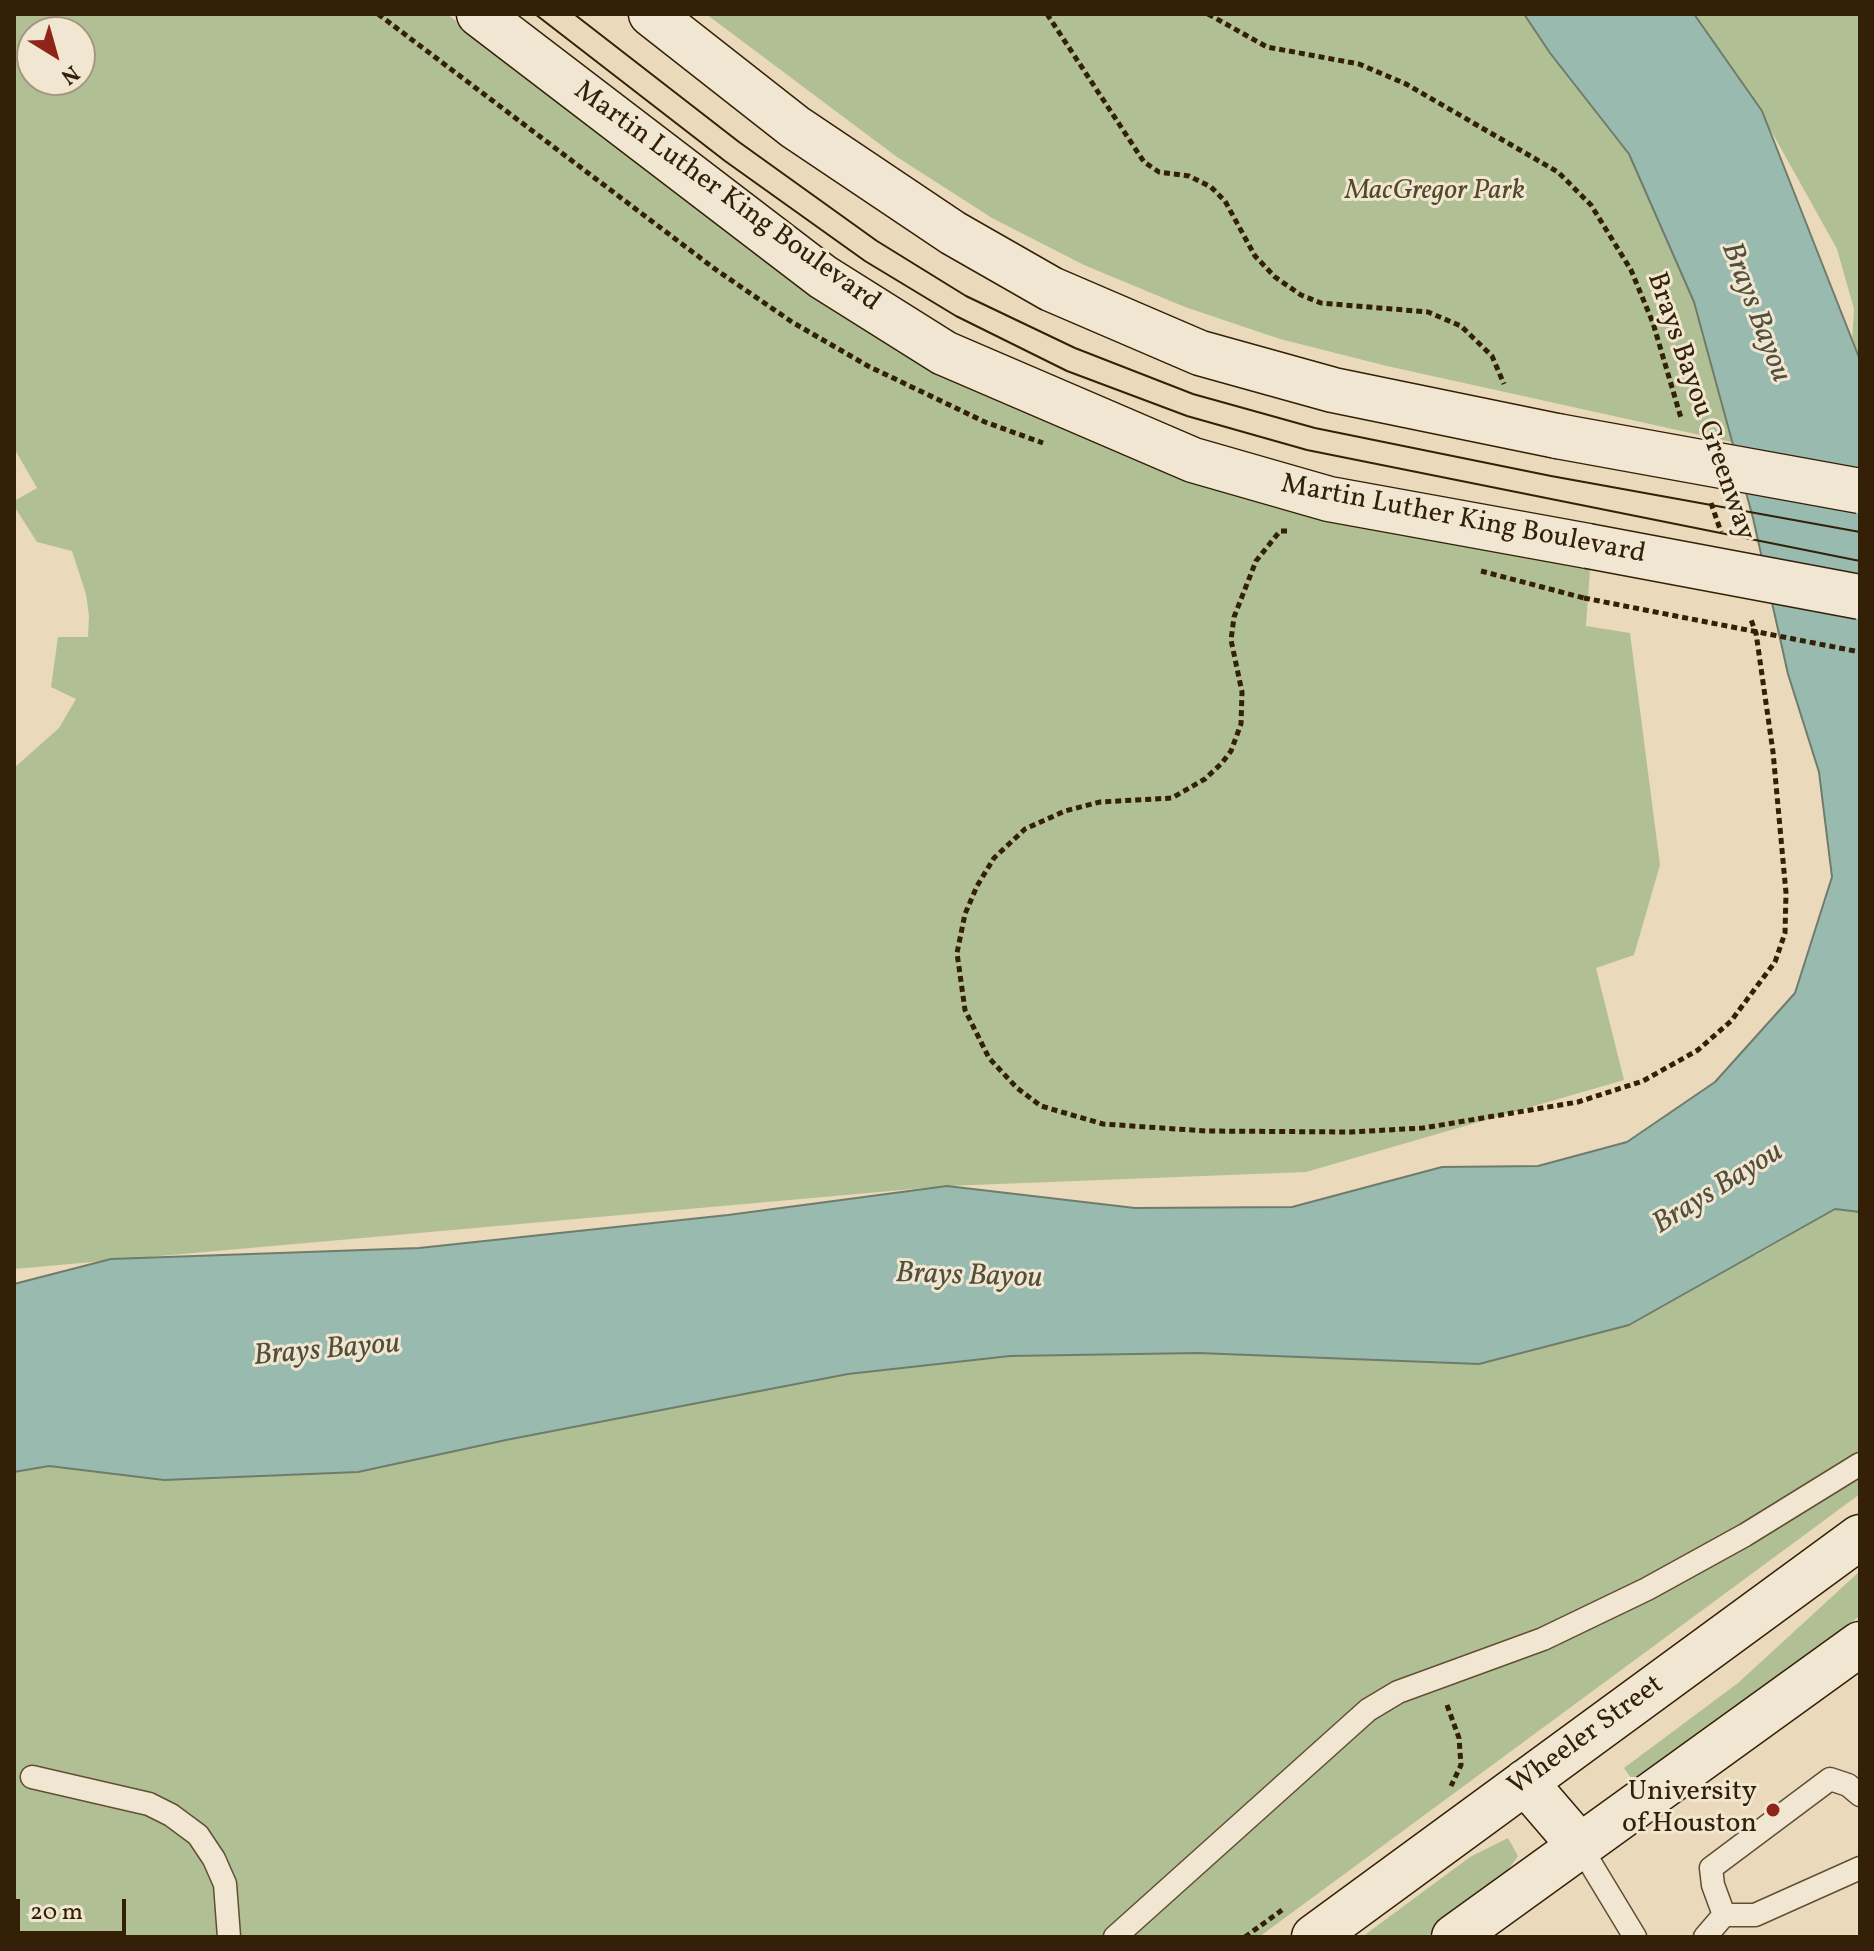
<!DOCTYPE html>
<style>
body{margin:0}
#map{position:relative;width:1874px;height:1951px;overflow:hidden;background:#ead9ba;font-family:Vollkorn,serif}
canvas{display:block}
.frame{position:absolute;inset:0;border:16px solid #332006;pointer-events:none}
.north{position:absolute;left:16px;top:16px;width:80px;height:80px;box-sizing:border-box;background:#f1e6d2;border:2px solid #a59780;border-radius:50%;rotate:143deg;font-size:22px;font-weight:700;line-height:32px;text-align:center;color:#332006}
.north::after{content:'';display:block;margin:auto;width:28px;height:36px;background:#8f2418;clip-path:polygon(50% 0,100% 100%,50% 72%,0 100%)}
.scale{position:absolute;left:16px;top:1899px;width:110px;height:36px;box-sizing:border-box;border:4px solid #332006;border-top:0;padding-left:10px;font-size:24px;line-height:28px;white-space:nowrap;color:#332006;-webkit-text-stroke:6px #f1e6d2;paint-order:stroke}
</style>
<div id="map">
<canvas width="1874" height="1951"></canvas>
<div class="frame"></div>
<div class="north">N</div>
<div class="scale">20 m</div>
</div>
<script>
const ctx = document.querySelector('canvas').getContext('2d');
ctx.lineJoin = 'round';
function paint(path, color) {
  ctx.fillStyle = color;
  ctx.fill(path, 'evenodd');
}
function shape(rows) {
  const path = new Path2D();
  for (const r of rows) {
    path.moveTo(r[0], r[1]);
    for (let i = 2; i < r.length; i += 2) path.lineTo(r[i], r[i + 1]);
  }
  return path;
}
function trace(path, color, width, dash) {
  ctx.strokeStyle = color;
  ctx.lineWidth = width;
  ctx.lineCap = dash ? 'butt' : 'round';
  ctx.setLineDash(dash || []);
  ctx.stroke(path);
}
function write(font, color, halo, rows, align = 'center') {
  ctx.font = font + ' Vollkorn,serif';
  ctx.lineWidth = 6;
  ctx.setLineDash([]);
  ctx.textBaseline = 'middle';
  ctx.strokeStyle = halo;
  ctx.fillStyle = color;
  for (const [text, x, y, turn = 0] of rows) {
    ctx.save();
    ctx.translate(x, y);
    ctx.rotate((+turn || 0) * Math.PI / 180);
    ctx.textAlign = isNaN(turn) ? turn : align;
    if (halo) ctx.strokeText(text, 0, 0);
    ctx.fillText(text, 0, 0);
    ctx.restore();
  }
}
const green = shape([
 [14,14,447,14,843,315,1018,410,1205,484,1367,526,1590,569,1586,626,1630,633,1660,865,1634,955,1596,968,1624,1080,1306,1172,947,1186,14,1269,14,768,59,728,76,699,51,687,58,637,88,637,89,616,86,594,72,551,37,542,14,506,14,501,37,488,14,448],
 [32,32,80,32,80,80,32,80],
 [706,14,1532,14,1629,154,1694,302,1736,443,1387,366,1280,339,1185,307,1084,265,992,218,897,157],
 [1695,14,1860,14,1860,398,1852,342,1854,309,1837,249,1774,136],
 [1835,1209,1860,1212,1860,1494,1259,1937,14,1937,14,1472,49,1466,164,1480,358,1472,506,1440,848,1374,1010,1356,1198,1353,1756,1255],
 [1860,1571,1860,1616,1634,1782,1624,1768,1738,1683],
 [1508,1838,1518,1856,1502,1878,1426,1937,1362,1937,1470,1857]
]);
const water = shape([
 [1524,14,1694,14,1762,111,1860,360,1860,1212,1835,1209,1629,1325,1479,1364,1198,1353,1010,1356,848,1374,506,1440,358,1472,164,1480,49,1466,14,1472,14,1284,111,1259,419,1248,728,1215,947,1186,1135,1208,1292,1207,1442,1167,1538,1166,1627,1142,1715,1082,1795,993,1832,877,1819,772,1788,674,1753,518,1694,302,1629,154,1550,53,1524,14]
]);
const path = shape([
 [378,14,715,269,792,322,868,366,985,422,1043,443],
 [1047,14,1144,162,1159,172,1189,176,1211,187,1225,201,1255,256,1275,277,1301,295,1321,303,1428,312,1461,326,1492,356,1504,384],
 [1208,14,1267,47,1359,64,1406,84,1558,172,1591,205,1631,270,1653,323,1681,418],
 [1711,503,1721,532],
 [1287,531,1280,531,1256,561,1234,617,1231,640,1242,692,1241,724,1231,751,1222,763,1205,779,1172,798,1100,802,1065,811,1025,829,994,858,977,886,965,914,957,953,965,1010,989,1058,1017,1088,1041,1106,1103,1124,1206,1131,1351,1132,1423,1128,1578,1102,1643,1081,1698,1050,1731,1021,1775,962,1785,933,1786,893,1773,752,1756,633,1750,617],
 [1481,571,1584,598],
 [1447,1705,1459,1738,1461,1765,1451,1786],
 [1245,1937,1282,1910]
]);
const service = shape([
 [32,1777,149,1804,171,1815,198,1835,214,1859,225,1884,229,1937],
 [1580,1846,1635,1937],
 [1724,1915,1755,1915,1860,1868],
 [1115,1937,1368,1710,1398,1692,1543,1639,1647,1589,1745,1535,1860,1464],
 [1705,1937,1724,1915,1713,1885,1711,1868,1830,1779,1848,1785,1860,1795]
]);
const secondary = shape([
 [479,14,823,277,944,353,1193,460,1329,499,1588,546],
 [651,14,795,127,953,233,1051,289,1200,353,1333,390,1557,436],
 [1525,1782,1580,1846],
 [1314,1937,1860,1537],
 [1454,1937,1860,1644]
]);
const tram = shape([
 [535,14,725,161,865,261,956,316,1067,371,1187,416,1307,450,1860,561],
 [574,14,739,142,877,241,966,296,1075,348,1193,394,1315,428,1551,476,1860,532]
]);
const pathBridge = shape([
 [1584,598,1860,652]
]);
const secondaryBridge = shape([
 [1557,436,1860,491],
 [1588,546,1860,597]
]);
const markers = [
 [1773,1810,8,"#8f2418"]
];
const parkNames = [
 ["MacGregor Park",1435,193]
];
const streetNames = [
 ["Martin Luther King Boulevard",726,198,36],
 ["Brays Bayou Greenway",1699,407,71],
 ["Martin Luther King Boulevard",1463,521,11],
 ["Wheeler Street",1587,1737,-36]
];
const poiNames = [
 ["University",1757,1794],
 ["of Houston",1757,1826]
];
const waterNames = [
 ["Brays Bayou",1754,313,69],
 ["Brays Bayou",1719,1190,-32],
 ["Brays Bayou",969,1278,2],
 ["Brays Bayou",327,1352,-5]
];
paint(green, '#b1c094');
paint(water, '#98baaf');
trace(water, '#707c6b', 2);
trace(service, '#614e33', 25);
trace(secondary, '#332006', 47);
trace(path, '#332006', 5, [6, 4]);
trace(service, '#f1e6d2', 22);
trace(secondary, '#f1e6d2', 44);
trace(tram, '#332006', 2);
trace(secondaryBridge, '#332006', 47, []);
trace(pathBridge, '#332006', 5, [6, 4]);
trace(secondaryBridge, '#f1e6d2', 44);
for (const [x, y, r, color] of markers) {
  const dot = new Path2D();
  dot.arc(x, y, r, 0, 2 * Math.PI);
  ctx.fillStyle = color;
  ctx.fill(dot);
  trace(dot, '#f1e6d2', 3);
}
write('italic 28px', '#52482a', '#f1e6d2', parkNames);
write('28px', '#332006', '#f1e6d2', streetNames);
write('28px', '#332006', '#f1e6d2', poiNames, 'right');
write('italic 30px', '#514e39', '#f1e6d2', waterNames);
</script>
